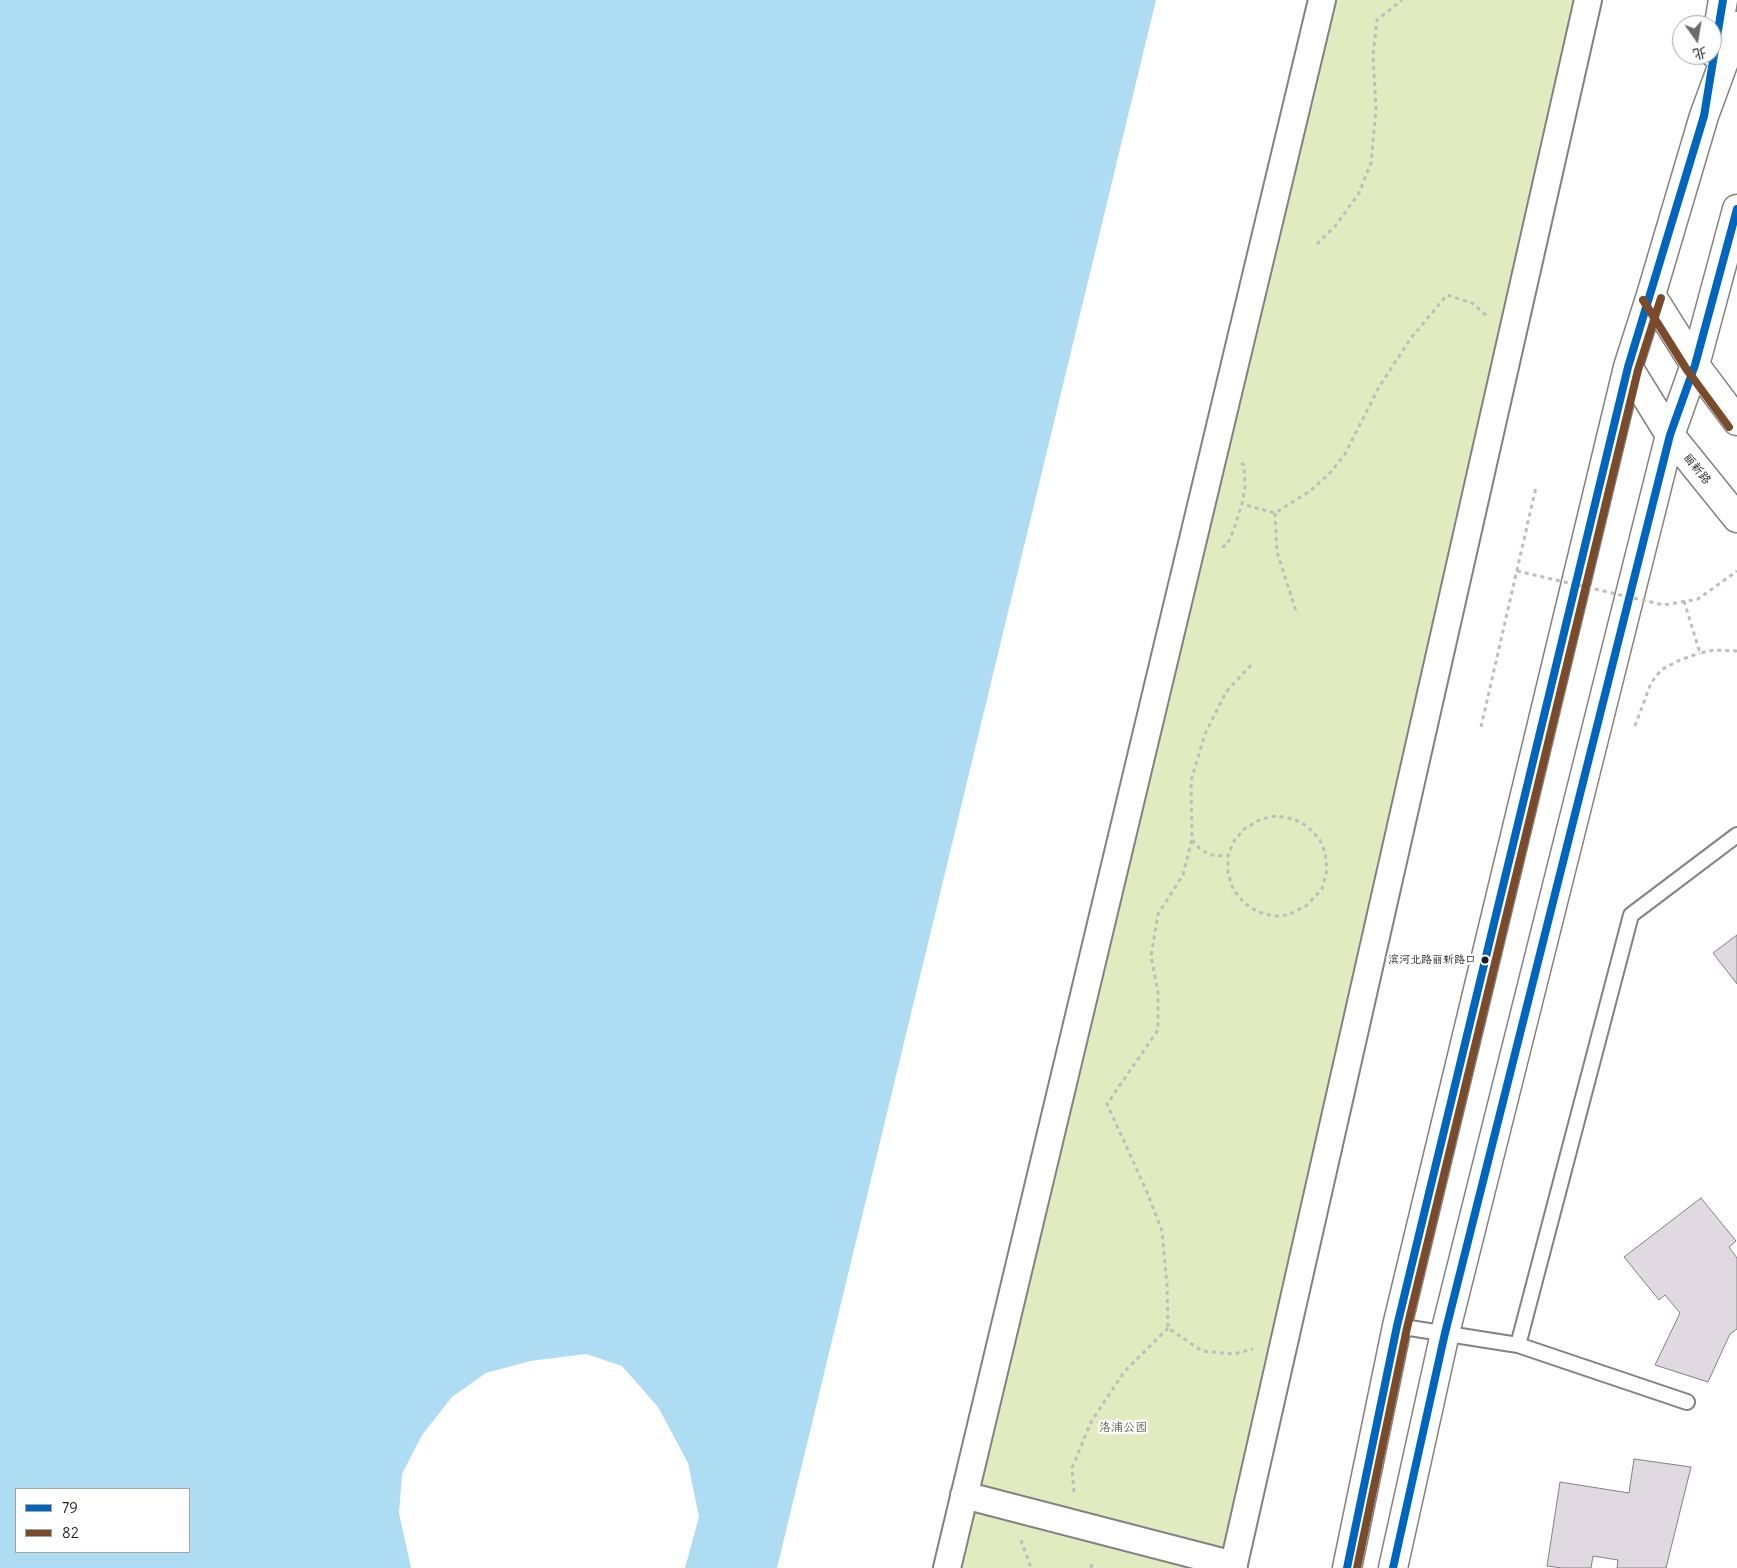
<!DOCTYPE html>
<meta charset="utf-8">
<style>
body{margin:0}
#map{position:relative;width:1737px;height:1568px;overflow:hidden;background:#fff;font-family:Delius,"LXGW WenKai TC",sans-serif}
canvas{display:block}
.legend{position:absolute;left:15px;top:1488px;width:175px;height:65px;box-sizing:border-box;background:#fff;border:1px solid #a4a4a4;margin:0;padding:6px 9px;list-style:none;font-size:15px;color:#1c1c1c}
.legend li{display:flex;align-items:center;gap:10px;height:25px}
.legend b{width:25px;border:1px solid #a4a4a4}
.north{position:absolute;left:1672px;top:15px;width:50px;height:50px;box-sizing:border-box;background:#fff;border:1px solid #a4a4a4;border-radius:50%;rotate:167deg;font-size:14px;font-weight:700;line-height:20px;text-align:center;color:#1c1c1c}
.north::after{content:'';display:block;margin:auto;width:18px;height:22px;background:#6b6b6b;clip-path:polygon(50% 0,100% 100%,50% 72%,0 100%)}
</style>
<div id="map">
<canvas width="1737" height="1568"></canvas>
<ul class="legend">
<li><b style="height:6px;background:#0065bd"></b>79</li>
<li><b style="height:6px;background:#7a4b2a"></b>82</li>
</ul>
<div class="north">北</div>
</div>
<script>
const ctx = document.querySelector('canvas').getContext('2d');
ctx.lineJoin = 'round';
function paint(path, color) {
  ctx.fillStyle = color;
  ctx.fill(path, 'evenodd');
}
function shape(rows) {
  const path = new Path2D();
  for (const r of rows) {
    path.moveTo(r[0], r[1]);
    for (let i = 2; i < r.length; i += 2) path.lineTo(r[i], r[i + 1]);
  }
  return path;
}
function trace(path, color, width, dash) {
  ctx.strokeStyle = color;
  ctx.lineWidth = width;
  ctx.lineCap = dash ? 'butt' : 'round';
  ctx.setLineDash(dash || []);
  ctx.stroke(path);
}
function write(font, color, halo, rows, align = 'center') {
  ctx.font = font + ' Delius,"LXGW WenKai TC",sans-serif';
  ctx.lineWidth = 4.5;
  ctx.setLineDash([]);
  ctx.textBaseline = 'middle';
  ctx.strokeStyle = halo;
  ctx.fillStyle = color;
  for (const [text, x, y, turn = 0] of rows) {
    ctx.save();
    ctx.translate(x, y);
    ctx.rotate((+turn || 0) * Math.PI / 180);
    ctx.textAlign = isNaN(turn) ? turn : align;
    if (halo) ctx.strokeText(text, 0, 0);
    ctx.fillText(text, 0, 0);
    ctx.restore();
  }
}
const green = shape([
 [1322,0,1588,0,1233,1568,947,1568]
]);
const water = shape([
 [0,0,1156,0,777,1568,685,1568,699,1517,688,1463,658,1407,622,1366,586,1354,530,1361,486,1373,452,1397,422,1435,402,1474,399,1513,411,1568,0,1568],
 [16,1489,189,1489,189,1552,16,1552]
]);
const building = shape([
 [1737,935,1737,984,1713,953,1737,935],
 [1701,1198,1736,1241,1729,1247,1737,1258,1737,1329,1730,1334,1708,1382,1655,1365,1680,1313,1665,1295,1659,1300,1624,1257,1701,1198],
 [1634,1459,1691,1467,1666,1568,1617,1568,1618,1560,1593,1556,1591,1568,1562,1568,1547,1566,1560,1482,1629,1493,1634,1459]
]);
const path = shape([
 [1317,244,1337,224,1359,193,1371,163,1376,109,1373,55,1377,20,1402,0],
 [1241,463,1244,465,1245,487,1242,504,1275,513,1310,491,1331,472,1345,454,1379,387,1411,338,1447,295,1472,303,1487,316],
 [1275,513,1277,552,1297,614],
 [1222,547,1227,545,1234,529,1242,504],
 [1684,601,1700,653,1714,650,1737,651],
 [1251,665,1226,692,1205,734,1191,781,1192,839,1183,875,1158,914,1151,956,1158,992,1158,1030,1107,1104,1147,1192,1162,1231,1167,1285,1168,1328,1202,1351,1234,1354,1253,1349],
 [1635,726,1651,683,1661,670,1680,660,1700,653],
 [1481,727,1536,487],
 [1192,840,1201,850,1212,855,1228,856,1234,841,1244,829,1261,819,1276,816,1294,819,1307,826,1320,840,1325,852,1327,870,1322,889,1306,906,1288,915,1274,916,1258,912,1244,903,1233,889,1228,873,1228,856],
 [1074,1492,1072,1468,1091,1422,1124,1372,1168,1328],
 [1021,1540,1031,1568],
 [1091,1568,1093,1560]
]);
const lane = shape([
 [1397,1326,1518,1345,1687,1402],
 [1518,1345,1631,915,1737,835]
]);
const street = shape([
 [964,1495,1234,1565],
 [947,1568,1322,0],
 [1233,1568,1588,0]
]);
const secondary = shape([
 [1714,53,1723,0],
 [1651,295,1695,365,1737,421],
 [1628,367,1670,435,1737,518],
 [1347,1568,1397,1326,1628,367,1651,295,1704,116,1737,26],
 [1393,1568,1445,1333,1670,435,1695,365,1737,209]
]);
const pathBridge = shape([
 [1517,571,1664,605,1698,599,1737,571]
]);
const bus1 = shape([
 [1347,1568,1397,1326,1628,367,1704,116,1723,0],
 [1393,1568,1445,1333,1670,435,1695,365,1737,209]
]);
const bus2 = shape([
 [1643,300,1687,370,1729,427],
 [1357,1568,1407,1328,1638,370,1661,298]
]);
const markers = [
 [1485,960,4.5,"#1c1c1c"]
];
const busNames = [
 ["滨河北路丽新路口",1476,960]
];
const streetNames = [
 ["丽新路",1697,469,51]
];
const parkNames = [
 ["洛浦公园",1123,1428]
];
paint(green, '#e2ebc0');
paint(water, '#aeddf3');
paint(building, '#e0d9e1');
trace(building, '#828282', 1);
trace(lane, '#828282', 18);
trace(street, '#828282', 30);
trace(secondary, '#828282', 31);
trace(path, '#bebebe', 3, [4, 4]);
trace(lane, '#fff', 14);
trace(street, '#fff', 26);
trace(secondary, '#fff', 28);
trace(pathBridge, '#bebebe', 3, [4, 4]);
trace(bus1, '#0065bd', 8);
trace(bus2, '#7a4b2a', 8);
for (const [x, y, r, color] of markers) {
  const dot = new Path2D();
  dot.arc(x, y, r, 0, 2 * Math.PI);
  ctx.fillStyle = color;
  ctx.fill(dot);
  trace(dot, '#fff', 2);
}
write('11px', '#1c1c1c', '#fff', busNames, 'right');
write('12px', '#1c1c1c', '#fff', streetNames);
write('12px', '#595e44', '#fff', parkNames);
</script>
